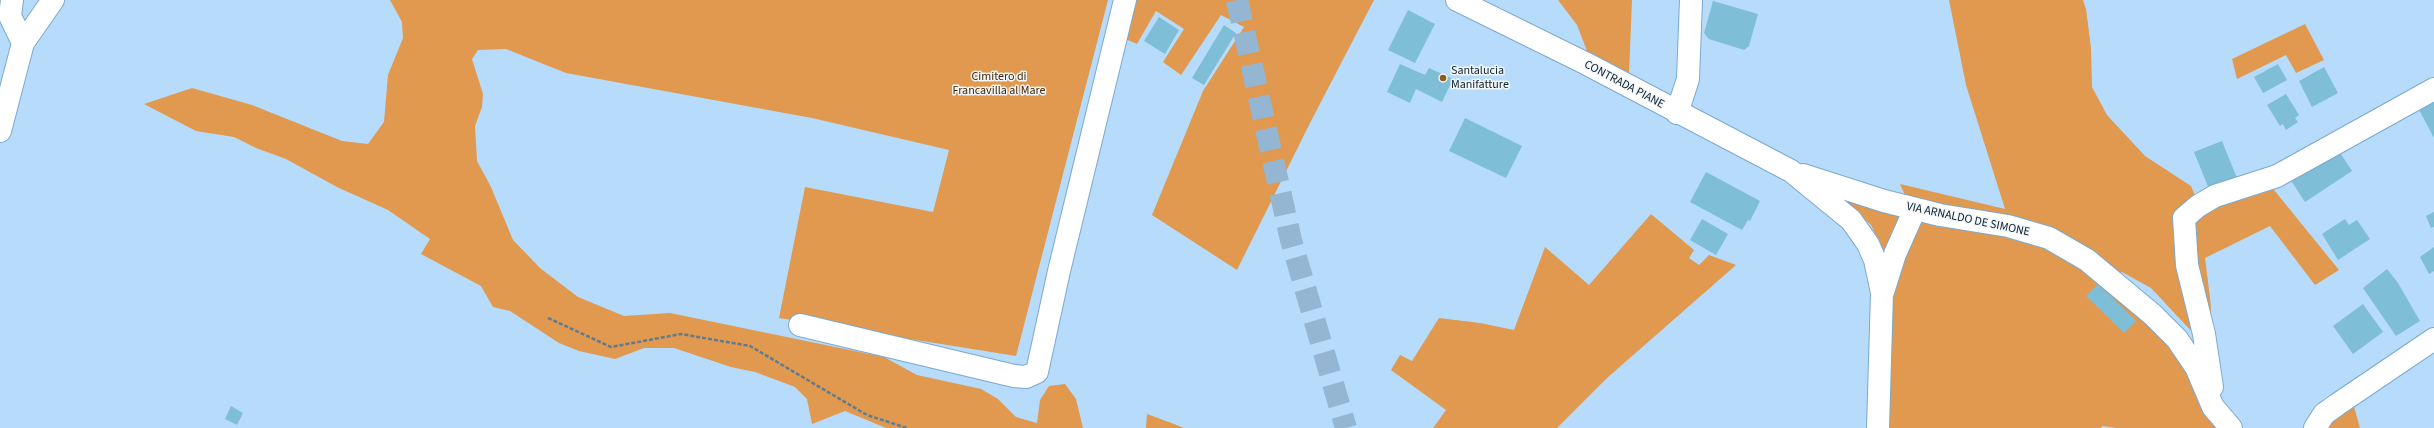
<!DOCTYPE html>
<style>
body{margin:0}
canvas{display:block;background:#b6dbfb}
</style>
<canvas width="2434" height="428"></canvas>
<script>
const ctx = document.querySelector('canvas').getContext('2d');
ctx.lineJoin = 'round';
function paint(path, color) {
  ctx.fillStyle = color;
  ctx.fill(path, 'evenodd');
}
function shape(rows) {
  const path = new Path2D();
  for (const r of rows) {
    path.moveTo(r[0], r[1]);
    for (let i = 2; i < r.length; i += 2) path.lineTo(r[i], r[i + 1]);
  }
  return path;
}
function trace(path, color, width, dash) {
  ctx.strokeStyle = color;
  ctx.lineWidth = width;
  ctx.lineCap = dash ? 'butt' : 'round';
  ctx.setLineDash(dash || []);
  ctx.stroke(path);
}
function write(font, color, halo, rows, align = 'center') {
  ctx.font = font + ' "Source Sans 3",sans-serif';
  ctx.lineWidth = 3;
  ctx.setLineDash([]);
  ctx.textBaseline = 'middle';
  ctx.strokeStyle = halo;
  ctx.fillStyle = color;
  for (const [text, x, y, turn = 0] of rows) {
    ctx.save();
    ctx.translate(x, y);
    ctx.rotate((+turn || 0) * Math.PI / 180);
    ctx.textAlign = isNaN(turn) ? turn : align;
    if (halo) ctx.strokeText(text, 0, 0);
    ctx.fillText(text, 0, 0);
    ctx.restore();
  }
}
const green = shape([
 [390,0,1108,0,1016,356,779,318,805,187,933,212,949,150,812,118,566,73,506,49,478,50,472,59,483,94,482,107,475,126,477,161,491,187,513,240,540,268,578,297,624,316,670,313,884,357,917,375,981,389,998,399,1016,417,1037,423,1040,400,1049,386,1065,384,1076,399,1083,428,886,428,845,411,812,424,807,399,795,387,755,372,731,367,674,348,644,348,615,359,579,351,559,343,510,311,493,307,481,286,421,254,430,239,388,210,337,187,286,159,256,148,234,137,196,131,144,104,192,88,252,105,342,141,368,144,384,122,388,75,403,38,402,22],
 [1130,0,1374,0,1310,123,1237,270,1152,215,1203,91,1244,27,1221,15,1181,75,1163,62,1184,29,1156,11,1137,44,1121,37],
 [1558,0,1632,0,1629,74,1587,51,1577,25],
 [1949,0,2083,0,2086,9,2091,48,2092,87,2107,115,2145,156,2191,186,2201,210,2270,185,2339,270,2315,285,2270,226,2205,258,2211,306,2210,330,2195,335,2151,288,2122,272,2112,277,2154,323,2227,428,2117,428,2102,426,2101,428,1885,428,1894,289,1908,202,1900,184,2005,209,1966,85],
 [2305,24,2324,60,2296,73,2286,55,2237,79,2232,59],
 [1840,196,1904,212,1886,256,1871,225],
 [1651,214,1694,250,1689,258,1699,265,1709,255,1736,265,1607,378,1557,428,1433,428,1446,410,1391,370,1400,355,1412,361,1439,318,1480,323,1514,330,1545,247,1589,285],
 [2353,403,2360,428,2330,428,2330,423],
 [1147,414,1174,424,1184,428,1146,428]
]);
const building = shape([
 [1713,1,1758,14,1749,46,1744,50,1709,39,1704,33],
 [1408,10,1435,24,1415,63,1388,50],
 [1159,17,1179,30,1165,54,1144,41],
 [1224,25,1236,33,1204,85,1192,78],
 [1400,64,1425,75,1429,68,1453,79,1442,102,1416,89,1410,103,1387,92],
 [2278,64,2287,80,2263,93,2254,77],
 [2324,67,2338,93,2312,107,2299,81],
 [2286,94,2299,115,2295,118,2298,122,2286,130,2283,124,2280,126,2267,105],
 [2434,97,2434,138,2417,106],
 [1465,118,1522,146,1506,178,1449,151],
 [2222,141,2237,178,2209,189,2194,152],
 [2337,148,2352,171,2305,202,2290,179],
 [1706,172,1760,201,1750,221,1748,220,1742,230,1690,202],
 [2434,212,2434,227,2431,228,2426,216],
 [1702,219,1728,234,1716,255,1690,240],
 [2345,219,2349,225,2357,220,2370,239,2338,260,2322,234],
 [2434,247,2434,271,2429,274,2420,257],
 [2387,269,2398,283,2420,321,2396,336,2363,288],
 [2098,284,2136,321,2124,333,2086,296],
 [2363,304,2383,332,2353,354,2333,326],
 [231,406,243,413,237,425,225,419]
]);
const highwayTunnel = shape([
 [1237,0,1291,240,1346,428]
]);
const path = shape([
 [548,318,611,347,681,334,750,346,867,415,907,428]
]);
const minor = shape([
 [12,0,10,16,23,43],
 [1457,0,1585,63,1791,171,1851,220,1868,244,1875,260,1882,293,1878,428],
 [1677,113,1688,79,1691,0],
 [0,131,23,43,53,0],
 [1803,175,1884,201,1940,215,2008,226,2049,238,2087,260,2153,315,2177,339,2196,367,2213,407,2231,428],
 [1883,292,1895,254,1915,209],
 [800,325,1014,376,1026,377,1037,372,1059,271,1125,0],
 [2212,387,2204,334,2187,265,2184,218,2198,206,2215,196,2277,176,2434,89],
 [2315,428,2324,414,2338,404,2434,339]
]);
const markers = [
 [1443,78,4,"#935a16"]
];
const poiNames = [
 ["Santalucia",1451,71],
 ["Manifatture",1451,85]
];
const parkNames = [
 ["Cimitero di",999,77],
 ["Francavilla al Mare",999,91]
];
const streetNames = [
 ["CONTRADA PIANE",1624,85,28],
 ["VIA ARNALDO DE SIMONE",1968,220,12]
];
paint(green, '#e0994e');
paint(building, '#7fbed7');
trace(highwayTunnel, '#95b6d2', 22, [22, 11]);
trace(minor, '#7ca9cf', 24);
trace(path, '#5f7b91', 2.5, [4, 2]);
trace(minor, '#fff', 22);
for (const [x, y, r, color] of markers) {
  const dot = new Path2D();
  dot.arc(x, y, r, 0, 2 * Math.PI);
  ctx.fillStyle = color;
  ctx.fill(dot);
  trace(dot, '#f2f7fb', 1.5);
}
write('12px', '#0f212f', '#f2f7fb', poiNames, 'left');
write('12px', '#442603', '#f2f7fb', parkNames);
write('12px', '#0f212f', '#f2f7fb', streetNames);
</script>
